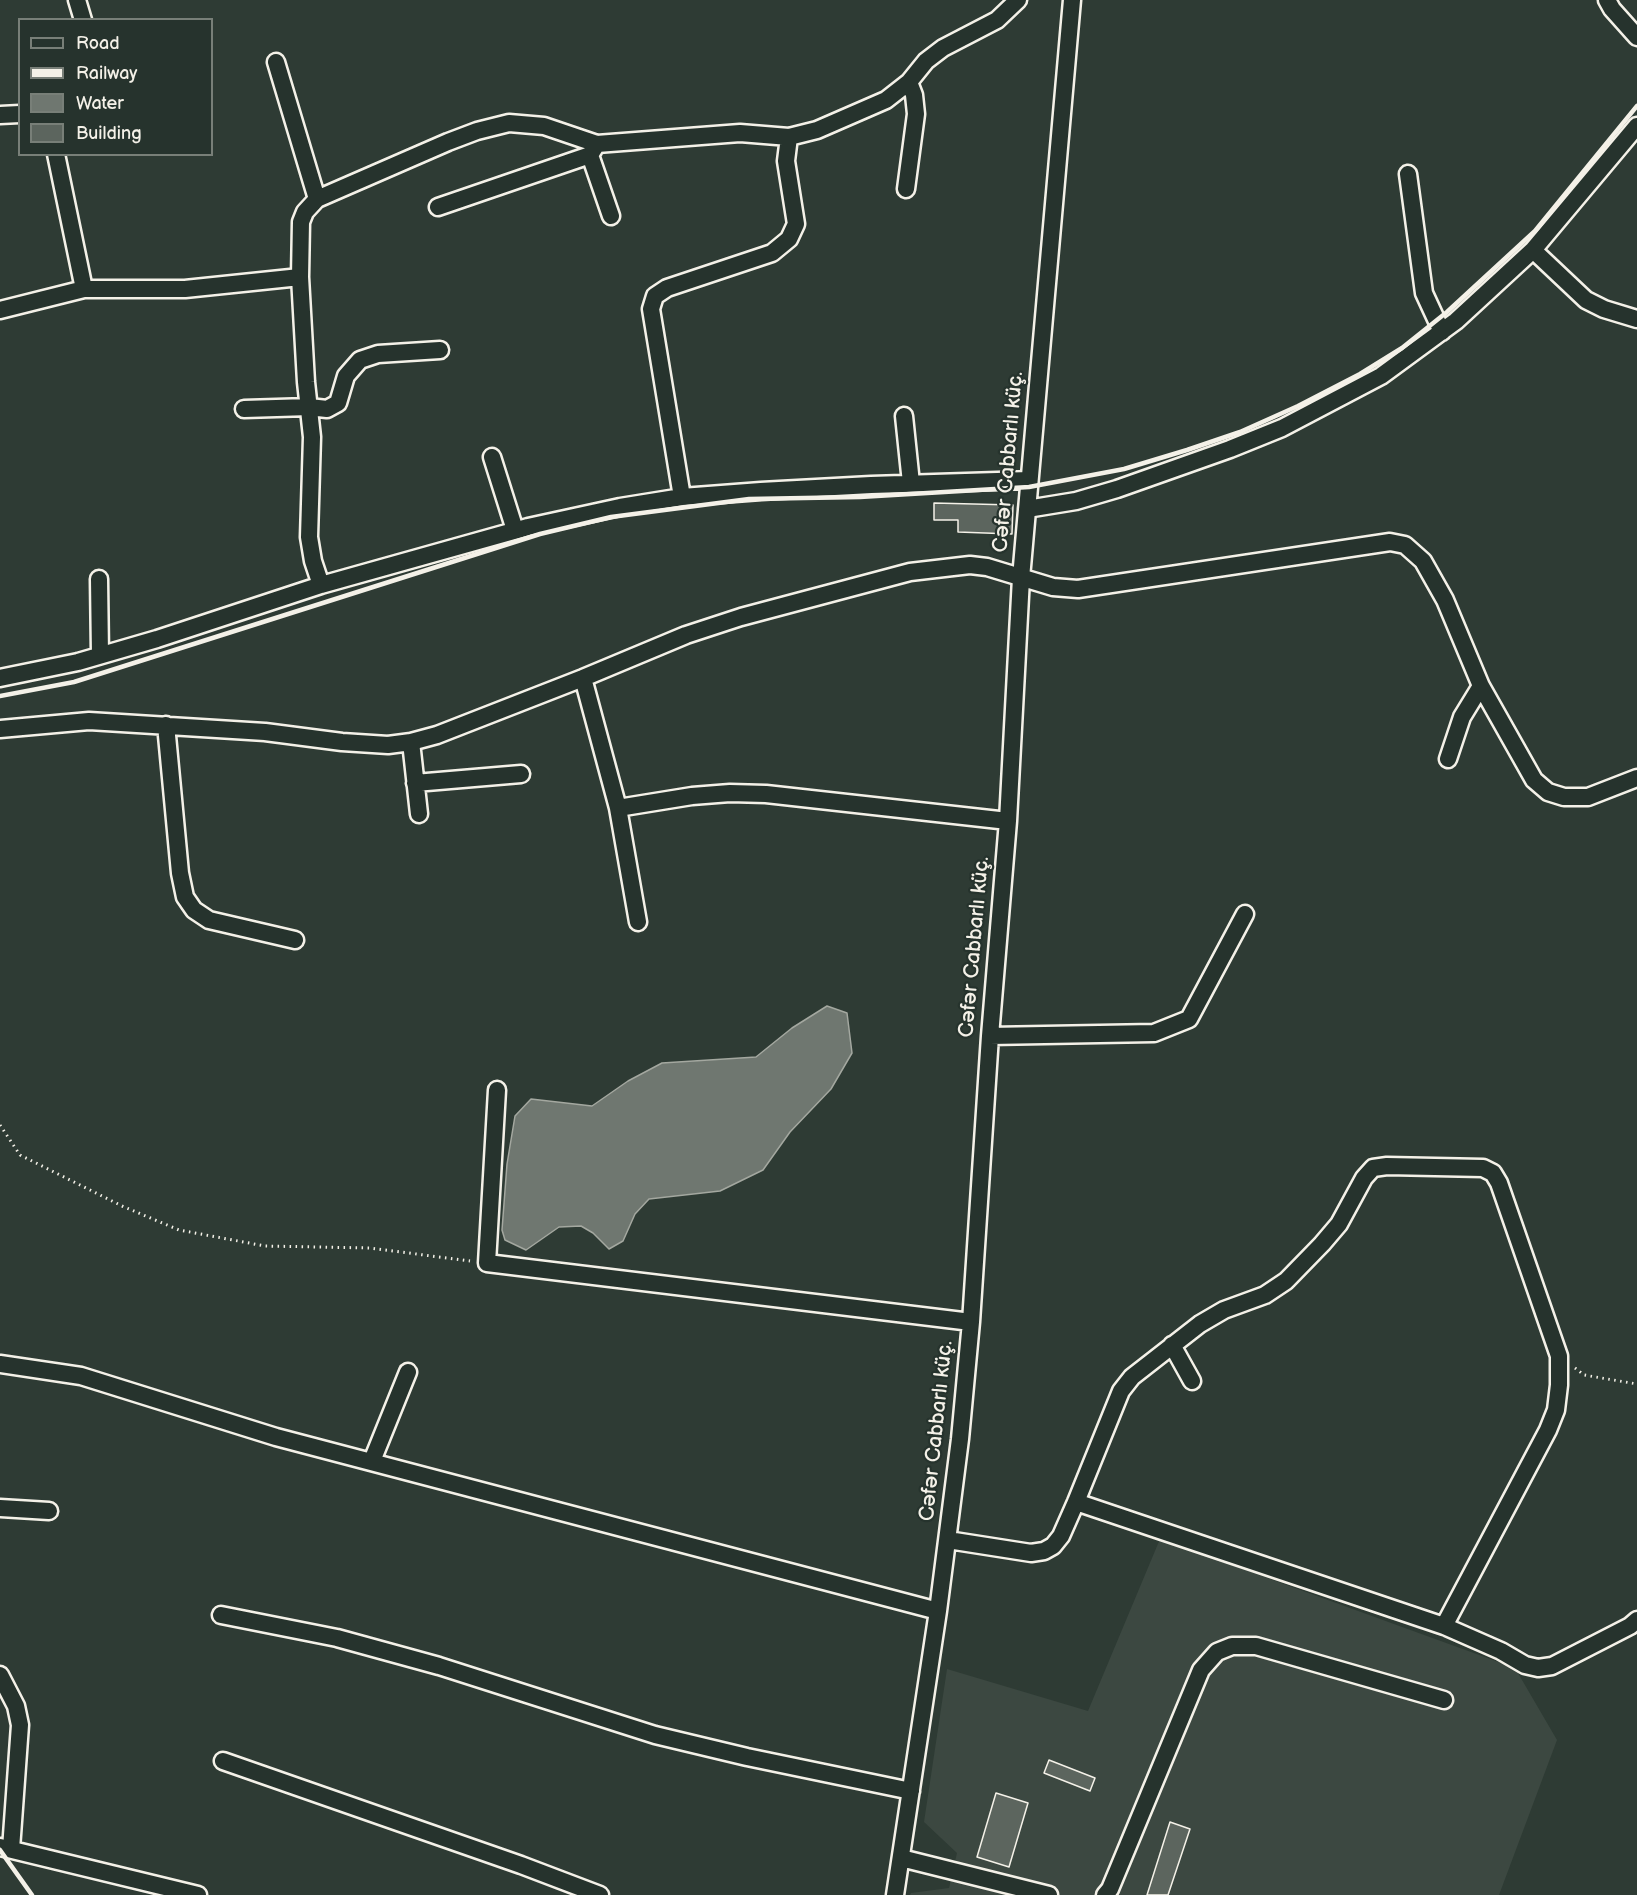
<!DOCTYPE html>
<meta charset="utf-8">
<style>
body{margin:0}
#map{position:relative;width:1637px;height:1895px;overflow:hidden;background:#2e3b34;font-family:"Balsamiq Sans",sans-serif}
canvas{display:block}
.legend{position:absolute;left:18px;top:18px;width:195px;height:138px;box-sizing:border-box;background:#26332d;border:2px solid #787f78;margin:0;padding:8px 10px;list-style:none;font-size:18px;color:#f4f1e8}
.legend li{display:flex;align-items:center;gap:12px;height:30px}
.legend b{width:30px;border:2px solid #787f78}
</style>
<div id="map">
<canvas width="1637" height="1895"></canvas>
<ul class="legend">
<li><b style="height:8px;background:#26332d"></b>Road</li>
<li><b style="height:8px;background:#f4f1e8"></b>Railway</li>
<li><b style="height:16px;background:#6f7770"></b>Water</li>
<li><b style="height:16px;background:#5c655e"></b>Building</li>
</ul>
</div>
<script>
const ctx = document.querySelector('canvas').getContext('2d');
ctx.lineJoin = 'round';
function paint(path, color) {
  ctx.fillStyle = color;
  ctx.fill(path, 'evenodd');
}
function shape(rows) {
  const path = new Path2D();
  for (const r of rows) {
    path.moveTo(r[0], r[1]);
    for (let i = 2; i < r.length; i += 2) path.lineTo(r[i], r[i + 1]);
  }
  return path;
}
function trace(path, color, width, dash) {
  ctx.strokeStyle = color;
  ctx.lineWidth = width;
  ctx.lineCap = dash ? 'butt' : 'round';
  ctx.setLineDash(dash || []);
  ctx.stroke(path);
}
function write(font, color, halo, rows, align = 'center') {
  ctx.font = font + ' "Balsamiq Sans",sans-serif';
  ctx.lineWidth = 4.5;
  ctx.setLineDash([]);
  ctx.textBaseline = 'middle';
  ctx.strokeStyle = halo;
  ctx.fillStyle = color;
  for (const [text, x, y, turn = 0] of rows) {
    ctx.save();
    ctx.translate(x, y);
    ctx.rotate((+turn || 0) * Math.PI / 180);
    ctx.textAlign = isNaN(turn) ? turn : align;
    if (halo) ctx.strokeText(text, 0, 0);
    ctx.fillText(text, 0, 0);
    ctx.restore();
  }
}
const built = shape([
 [1160,1539,1515,1668,1557,1740,1499,1895,910,1895,911,1893,949,1888,957,1853,924,1822,947,1669,1088,1711]
]);
const water = shape([
 [827,1006,847,1013,852,1053,831,1089,790,1132,763,1170,720,1191,649,1199,635,1214,623,1241,609,1249,593,1233,581,1226,559,1227,526,1250,505,1240,502,1230,507,1164,515,1116,531,1099,592,1106,628,1081,662,1063,756,1057,792,1028,827,1006]
]);
const building = shape([
 [934,503,1013,505,1012,534,958,532,958,520,934,520,934,503],
 [1049,1760,1095,1778,1090,1791,1044,1773,1049,1760],
 [996,1793,1028,1803,1009,1867,977,1857,996,1793],
 [1170,1822,1190,1829,1168,1895,1147,1895,1170,1822]
]);
const path = shape([
 [0,1125,20,1155,122,1206,179,1230,265,1246,370,1248,470,1261],
 [1575,1368,1584,1375,1637,1384]
]);
const minor = shape([
 [77,0,83,20],
 [1607,0,1612,9,1637,37],
 [276,62,317,199],
 [0,115,20,114],
 [56,154,84,289],
 [590,155,611,216],
 [1408,174,1424,293,1442,332],
 [906,189,916,114,914,95,909,82],
 [438,207,590,155,597,144],
 [1533,250,1586,300,1604,309,1637,319],
 [0,310,84,289,185,289,300,277],
 [244,409,309,407,327,409,338,403,346,376,360,360,378,354,440,350],
 [904,416,911,483],
 [492,457,515,530],
 [682,497,651,309,655,296,667,288,772,253,789,239,796,224,786,161,789,137],
 [1027,509,1076,501,1117,489,1230,449,1282,428,1381,376,1456,321,1533,250,1637,126],
 [99,579,100,655],
 [321,585,313,561,309,537,312,437,306,382,300,277,301,222,305,212,317,199,448,142,477,131,509,123,544,126,597,144,740,133,789,137,817,130,886,100,909,82,926,61,943,48,997,20,1018,0],
 [0,678,78,662,157,639,321,585,528,527,620,507,682,497,761,491,871,485,1029,480],
 [583,678,618,808,638,922],
 [166,725,180,873,185,897,194,910,209,920,295,940],
 [0,729,89,721,265,732,342,742,388,745,411,742,437,735,583,678,686,635,741,617,910,572,970,565,987,567,1053,587,1078,589,1390,542,1405,545,1423,561,1445,600,1481,686,1534,780,1548,792,1564,797,1588,797,1637,778],
 [411,742,419,814],
 [1448,759,1462,717,1481,686],
 [415,783,521,774],
 [618,808,692,796,730,793,766,794,1008,821],
 [990,1036,1154,1033,1189,1019,1245,914],
 [497,1090,487,1263,971,1322],
 [1172,1345,1192,1381],
 [0,1364,81,1376,276,1437,938,1611],
 [372,1461,408,1372],
 [1076,1502,1444,1626,1501,1651,1525,1665,1538,1668,1552,1666,1630,1626,1637,1620],
 [0,1508,49,1511],
 [948,1540,1031,1553,1044,1551,1053,1546,1061,1536,1076,1502,1121,1391,1132,1377,1200,1324,1224,1310,1265,1295,1286,1281,1322,1244,1339,1224,1364,1178,1373,1168,1387,1166,1483,1168,1493,1173,1499,1183,1559,1356,1559,1385,1556,1410,1548,1430,1444,1626],
 [221,1615,337,1638,439,1666,655,1735,747,1757,911,1791],
 [0,1675,16,1706,20,1725,11,1849],
 [223,1761,521,1865,600,1895],
 [0,1847,198,1895],
 [901,1858,1049,1895],
 [895,1895,938,1611,960,1439,971,1322,990,1036,1008,821,1021,578,1072,0],
 [1105,1895,1110,1889,1201,1670,1217,1652,1232,1646,1256,1646,1444,1700]
]);
const rail = shape([
 [0,696,74,682,540,534,611,517,749,499,860,497,1029,487,1124,469,1187,450,1240,432,1298,406,1360,374,1402,348,1447,312,1535,231,1637,106],
 [0,1850,32,1895]
]);
const streetNames = [
 ["Cəfər Cabbarlı küç.",1009,462,-85],
 ["Cəfər Cabbarlı küç.",975,947,-85],
 ["Cəfər Cabbarlı küç.",937,1431,-84]
];
paint(built, '#3c4841');
paint(water, '#6f7770');
trace(water, '#a4a8a0', 1.5);
paint(building, '#5c655e');
trace(building, '#f4f1e8', 1.5);
trace(minor, '#f4f1e8', 21);
trace(path, '#f4f1e8', 3, [1.5, 4.5]);
trace(minor, '#26332d', 16);
trace(rail, '#f4f1e8', 4.5);
write('21px', '#f4f1e8', '#26332d', streetNames);
</script>
